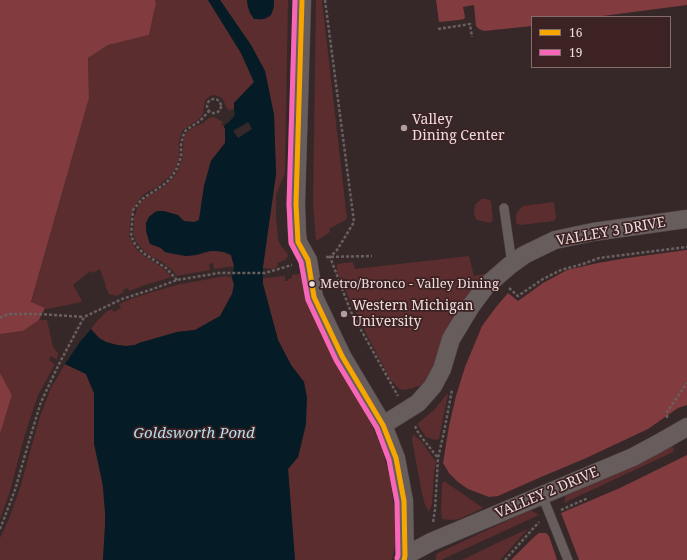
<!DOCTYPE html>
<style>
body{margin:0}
#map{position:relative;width:687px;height:560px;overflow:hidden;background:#362828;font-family:"Noto Serif",serif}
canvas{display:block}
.legend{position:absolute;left:531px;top:16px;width:140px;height:52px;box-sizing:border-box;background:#3c2222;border:1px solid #846d6d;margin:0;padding:5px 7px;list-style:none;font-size:12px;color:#efdddd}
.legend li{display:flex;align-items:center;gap:8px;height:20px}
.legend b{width:20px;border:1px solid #846d6d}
</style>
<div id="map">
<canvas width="687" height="560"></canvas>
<ul class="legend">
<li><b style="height:5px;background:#f7a600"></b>16</li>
<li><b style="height:5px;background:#fa66b7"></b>19</li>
</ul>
</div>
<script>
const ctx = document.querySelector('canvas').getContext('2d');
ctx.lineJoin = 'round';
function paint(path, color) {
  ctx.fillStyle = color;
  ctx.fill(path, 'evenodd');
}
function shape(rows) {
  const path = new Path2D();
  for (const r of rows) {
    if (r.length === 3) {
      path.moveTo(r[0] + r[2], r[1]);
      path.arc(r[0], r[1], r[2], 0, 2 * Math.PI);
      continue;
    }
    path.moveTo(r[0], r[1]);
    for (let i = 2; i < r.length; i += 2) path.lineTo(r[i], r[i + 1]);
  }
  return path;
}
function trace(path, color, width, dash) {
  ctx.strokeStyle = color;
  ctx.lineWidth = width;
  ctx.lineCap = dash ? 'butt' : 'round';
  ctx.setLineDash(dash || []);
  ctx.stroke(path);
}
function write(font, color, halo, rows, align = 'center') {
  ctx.font = font + ' "Noto Serif",serif';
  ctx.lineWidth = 3.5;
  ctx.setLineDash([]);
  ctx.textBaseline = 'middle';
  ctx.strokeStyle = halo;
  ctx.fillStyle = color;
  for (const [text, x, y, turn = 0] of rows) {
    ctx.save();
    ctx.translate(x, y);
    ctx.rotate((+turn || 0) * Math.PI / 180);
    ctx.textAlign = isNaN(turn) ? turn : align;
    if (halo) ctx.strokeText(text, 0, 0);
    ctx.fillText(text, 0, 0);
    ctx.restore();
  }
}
const green = shape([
 [155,0,208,0,241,53,254,82,234,103,234,109,229,110,226,107,223,99,220,97,218,96,213,95,210,96,205,100,203,113,201,117,198,120,183,130,181,134,179,143,179,159,175,169,170,176,157,187,144,194,140,198,135,206,131,216,129,236,132,242,137,250,144,256,163,268,172,277,142,286,130,291,127,288,123,290,124,292,117,296,109,294,105,286,106,286,100,269,92,273,90,271,73,285,81,299,82,302,47,309,31,303,89,98,88,58,108,45,149,35,156,3],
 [220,0,247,0,248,7,257,19,260,20,264,19,274,6,274,0,288,0,285,173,276,195,276,216,278,240,281,246,287,253,288,256,285,260,277,263,278,266,273,269,263,268,276,174,274,115,265,71,251,45],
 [316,0,322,0,347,219,329,229,330,232,316,241,313,202],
 [214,117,223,122,221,125,224,126,225,129,225,143,211,161,204,186,199,220,198,221,194,222,184,221,155,212,149,217,146,223,146,234,165,252,172,254,186,256,196,255,213,251,224,252,231,255,234,266,214,269,213,263,209,264,210,270,176,276,174,272,161,261,153,258,145,252,136,242,133,234,134,218,138,206,142,201,147,197,165,186,176,174,182,160,184,137,186,133,192,128,203,123,209,118],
 [482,199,486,199,491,201,493,220,490,223,477,220,475,217,474,211,475,205,478,202],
 [554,202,556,218,554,221,521,225,516,223,516,215,518,211,523,206],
 [469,256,474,276,483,274,485,275,466,297,458,309,448,328,430,373,424,382,421,385,413,388,403,390,399,389,390,379,368,337,350,301,337,272,337,264,353,262,355,269],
 [300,274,315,319,322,334,371,423,383,452,391,482,395,517,396,541,392,560,295,560,288,469,298,457,306,424,304,382,291,365,278,340,263,284,263,279,265,278,285,276,285,281,289,281,288,279,292,278,292,275],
 [225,276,232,278,234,285,232,294,220,316,195,330,177,332,139,343,135,345,126,346,117,345,106,342,99,338,91,329,98,320,106,312,112,309,114,312,121,308,119,304,133,298,176,285],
 [39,320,47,320,53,347,58,353,57,360,51,356,49,360,55,364,38,395,25,434,10,491,0,519,0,434,12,395,0,373,0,334,23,331],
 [65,364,86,374,94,393,105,512,105,526,103,560,0,560,0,538,10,516,20,488,40,416,51,388],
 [447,394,448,394,439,439,436,440,426,437,417,424,435,409],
 [413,434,422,442,436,462,434,473,432,504,429,512,425,505,422,493,412,440],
 [671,445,674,449,673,452,564,503,566,493],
 [444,481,483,508,459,519,451,520,442,519,441,511,442,484],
 [530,510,539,515,441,560,436,560,436,554],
 [528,529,500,560,462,560,497,543]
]);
const forest = shape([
 [0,0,155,0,156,3,149,35,108,45,88,58,89,98,31,302,45,308,39,320,23,331,0,334],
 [436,0,687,0,687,5,595,17,532,17,532,26,484,31,479,29,476,26,474,5,463,7,465,17,464,19,459,20,439,22],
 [687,250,687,405,678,408,648,429,584,459,541,477,498,496,489,497,468,489,458,482,449,473,443,463,449,426,456,396,465,367,482,326,496,307,508,293,518,301,543,283,567,270,598,263,627,258],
 [0,373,12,395,0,434],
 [687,455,687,560,579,560,561,513,620,488],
 [539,533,546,533,549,536,557,560,511,560,534,537]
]);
const water = shape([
 [208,0,220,0,251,45,265,71,274,115,276,174,263,266,263,284,278,340,291,365,304,382,307,397,306,424,298,457,288,469,295,560,103,560,105,526,105,512,103,486,94,444,94,393,86,374,65,364,80,342,91,329,99,338,106,342,117,345,126,346,135,345,139,343,177,332,195,330,220,316,232,294,234,285,232,278,234,266,231,255,224,252,217,251,209,251,196,255,186,256,170,253,165,252,161,248,150,244,148,238,146,229,146,223,149,217,155,212,158,211,164,211,178,215,184,221,194,222,199,220,204,186,211,161,225,143,225,129,224,126,229,122,235,115,234,109,234,103,254,82,241,53],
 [248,122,252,129,238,138,233,131],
 [247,0,274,0,274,6,272,13,270,16,264,19,254,19,250,13,248,7]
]);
const path = shape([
 [325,0,354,222,337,250,330,257,351,312,398,396],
 [438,29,470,24,472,37],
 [214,106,7],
 [326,257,372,256],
 [177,280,166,268,143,253,135,244,131,236,133,210,142,199,166,183,173,175,177,168,181,157,181,145,183,136,186,130,200,121,209,111],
 [509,288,518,296,543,279,561,270,583,264,599,258,687,247],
 [0,318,8,314,39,314,84,317],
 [667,418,667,412,687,383],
 [415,426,419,434,438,458],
 [561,510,588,498],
 [433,522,435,510,438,458,444,432,452,390],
 [0,529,15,490,29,441,41,402,59,364,84,317,122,299,150,290,177,280,219,273,265,273,292,265],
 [505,560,539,522]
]);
const lane = shape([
 [504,208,512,264],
 [542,495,568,560]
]);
const street = shape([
 [302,0,296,204,297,233,298,242,308,260,314,297,342,356,383,425,396,458,404,501,405,556,404,560],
 [383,425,418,403,433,386,442,369,451,339,471,306,486,286,509,266,524,255,555,240,593,232,687,219],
 [405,556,431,542,633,457,659,443,687,427]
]);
const bus1 = shape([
 [302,0,296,204,298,242,308,260,314,297,342,356,383,425,396,458,404,501,405,556,404,560]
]);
const bus2 = shape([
 [295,0,289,204,291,243,301,262,308,300,336,360,377,428,389,460,397,502,398,555,397,558]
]);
const markers = [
 [404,128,4,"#ae9e9e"],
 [312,284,3.5,"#efdddd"],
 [344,314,4,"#ae9e9e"]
];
const busNames = [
 ["Metro/Bronco - Valley Dining",320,284]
];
const poiNames = [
 ["Valley",412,120],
 ["Dining Center",412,136],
 ["Western Michigan",352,306],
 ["University",352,322]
];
const streetNames = [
 ["VALLEY 3 DRIVE",611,232,-10],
 ["VALLEY 2 DRIVE",547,493,-23]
];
const waterNames = [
 ["Goldsworth Pond",194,434]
];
paint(green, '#5c2d2e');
paint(forest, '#823b3e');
paint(water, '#051b25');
trace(lane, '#4f4343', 10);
trace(street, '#4f4343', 19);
trace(path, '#695f5f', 2.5, [3, 2]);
trace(lane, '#675d5d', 9);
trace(street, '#675d5d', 18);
trace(bus1, '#f7a600', 5);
trace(bus2, '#fa66b7', 5);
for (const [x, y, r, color] of markers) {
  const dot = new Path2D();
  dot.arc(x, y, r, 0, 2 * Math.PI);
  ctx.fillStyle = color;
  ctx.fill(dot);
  trace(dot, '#3c2222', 1.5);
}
write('13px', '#efdddd', '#3c2222', busNames, 'left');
write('14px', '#efdddd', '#3c2222', poiNames, 'left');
write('14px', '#efdddd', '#3c2222', streetNames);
write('italic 15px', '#b0dff2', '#3c2222', waterNames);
</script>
